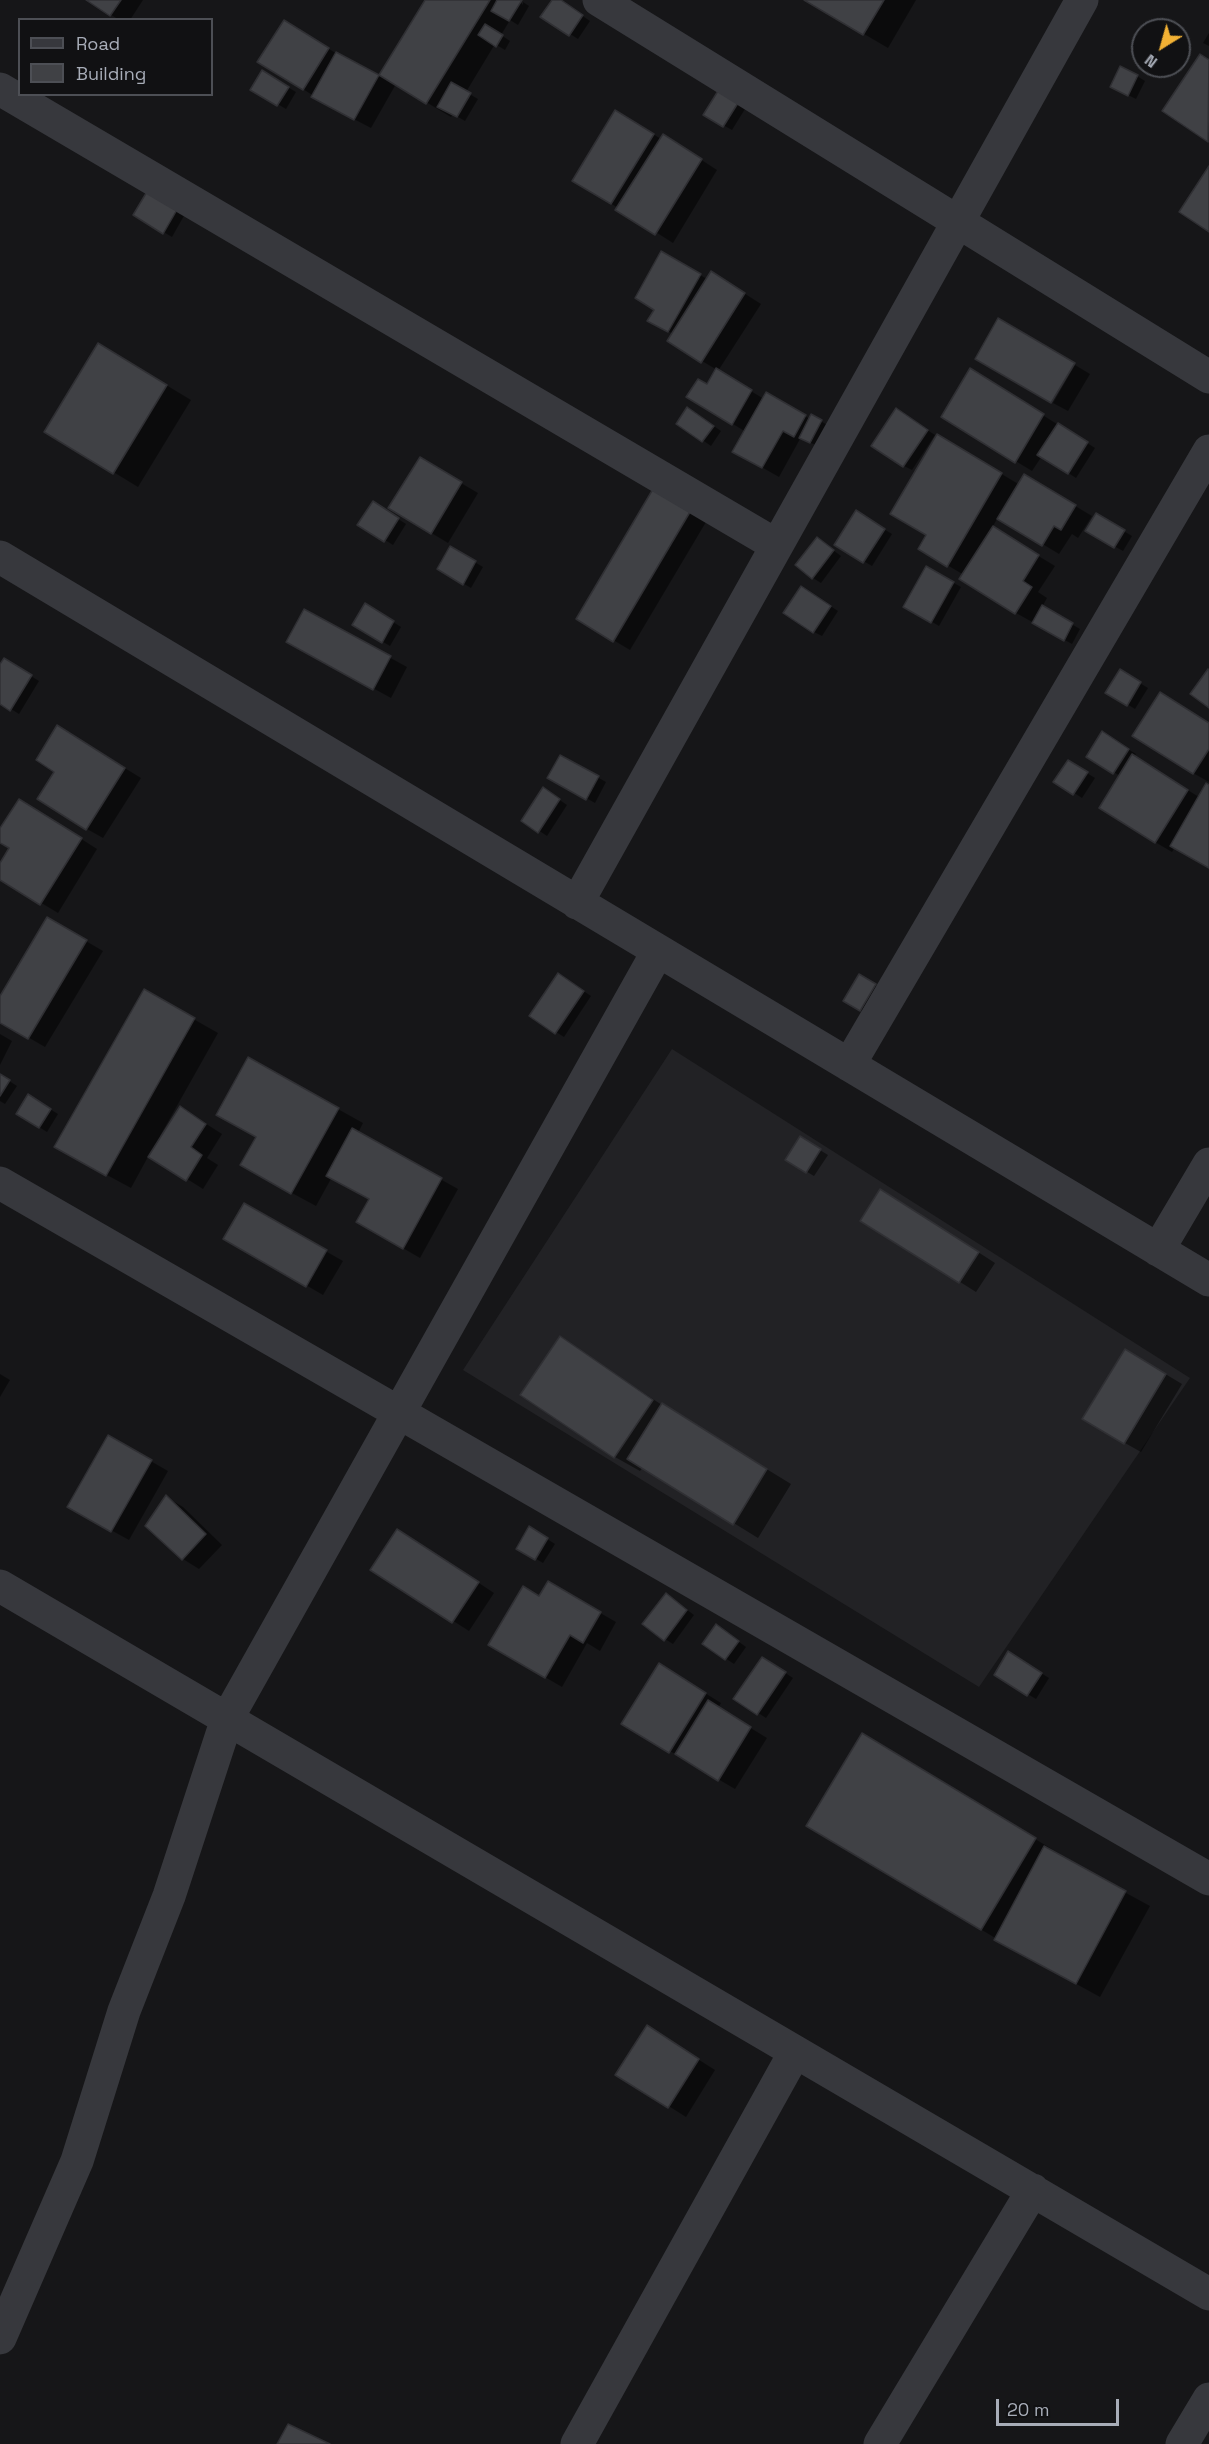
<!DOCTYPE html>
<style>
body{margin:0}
#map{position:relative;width:1209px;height:2444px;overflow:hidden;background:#161618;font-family:"Space Grotesk",sans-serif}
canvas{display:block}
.legend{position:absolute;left:18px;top:18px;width:195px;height:78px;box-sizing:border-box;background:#111113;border:2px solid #4d4f55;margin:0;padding:8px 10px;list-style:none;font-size:18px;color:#a8adb8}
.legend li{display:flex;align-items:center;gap:12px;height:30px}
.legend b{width:30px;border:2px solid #4d4f55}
.north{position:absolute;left:1131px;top:18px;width:60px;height:60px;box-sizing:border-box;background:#111113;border:2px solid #4d4f55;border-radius:50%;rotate:217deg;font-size:16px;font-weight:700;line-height:24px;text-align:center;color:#a8adb8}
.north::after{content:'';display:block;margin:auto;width:21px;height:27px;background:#f2b134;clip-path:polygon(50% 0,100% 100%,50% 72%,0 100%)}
.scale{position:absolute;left:996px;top:2399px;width:123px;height:27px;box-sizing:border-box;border:3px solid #a8adb8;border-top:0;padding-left:8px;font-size:18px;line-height:21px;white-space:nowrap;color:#a8adb8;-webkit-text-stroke:4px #111113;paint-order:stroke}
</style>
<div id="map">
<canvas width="1209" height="2444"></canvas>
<ul class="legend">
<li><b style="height:8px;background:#37383d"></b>Road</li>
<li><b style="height:16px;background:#404145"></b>Building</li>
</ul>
<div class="north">N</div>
<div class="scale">20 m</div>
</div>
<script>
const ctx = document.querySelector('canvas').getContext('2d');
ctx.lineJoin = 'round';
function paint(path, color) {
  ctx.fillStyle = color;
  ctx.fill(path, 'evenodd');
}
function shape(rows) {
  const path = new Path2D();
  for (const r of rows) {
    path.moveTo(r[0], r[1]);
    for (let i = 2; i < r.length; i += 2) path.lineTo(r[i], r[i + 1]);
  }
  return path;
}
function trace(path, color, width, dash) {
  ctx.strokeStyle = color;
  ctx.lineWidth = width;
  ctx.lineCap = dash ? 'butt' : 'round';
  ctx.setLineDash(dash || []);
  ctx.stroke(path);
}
const built = shape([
 [672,1049,1190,1378,979,1687,463,1370]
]);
const shadow = shape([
 [89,0,143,0,130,20,119,20],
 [427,0,519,0,523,5,523,2,529,6,518,25,510,20,501,35,510,41,505,50,495,44,466,92,478,99,465,121,453,114,451,117,396,84,371,128,329,106,303,89,301,31,337,54,379,77],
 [553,0,559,0,590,21,578,39,542,16],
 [806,0,916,0,888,48],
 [1209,33,1209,46,1203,43],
 [1200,56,1209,61,1209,140,1164,111],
 [262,72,296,92,286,109,252,89],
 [1137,76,1145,81,1136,99,1120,91],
 [718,93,745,109,732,130,705,115],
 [632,121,661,139,680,146,717,170,673,243,574,180],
 [148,192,185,214,172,237,135,215],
 [662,253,707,279,728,283,761,304,718,371,764,399,767,394,810,419,812,416,829,426,819,446,800,439,779,477,735,452,746,432,689,397,707,386,717,370,669,341,673,334,649,320,656,309],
 [123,359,191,400,138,487,46,431],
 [1075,365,1090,374,1068,411,1053,403],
 [987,380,1095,448,1076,478,1042,456,1032,471,943,417],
 [695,413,721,431,711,446,678,423],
 [904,415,935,435,912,470,904,466],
 [938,436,1020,485,1025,476,1092,516,1078,538,1072,534,1059,554,998,517,992,528,1055,566,1038,592,1047,598,1042,607,1080,629,1072,644,1016,613,964,575,920,549,928,534],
 [420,459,478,493,448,543,390,508],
 [653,491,706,522,630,650,578,619],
 [373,503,406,524,393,545,360,524],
 [1097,515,1132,536,1123,551,1087,531],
 [864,517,892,534,872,566,836,545],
 [825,544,841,556,821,583,813,578],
 [451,548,483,567,471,588,439,569],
 [927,568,961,587,939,626,905,606],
 [809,592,838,611,822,636,814,632],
 [366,605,401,627,390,646,354,625],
 [305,611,407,667,391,698,305,651],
 [5,660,39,681,19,714,0,702,0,667],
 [1120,671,1148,688,1135,709,1107,692],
 [1209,724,1209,782,1193,773],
 [1102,733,1136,754,1134,757,1199,797,1209,787,1209,866,1175,847,1172,852,1155,842,1120,776,1088,756],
 [74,737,141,778,103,838,87,829,56,771],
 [561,757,606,782,595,803,549,777],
 [1069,762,1095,778,1082,798,1056,781],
 [551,794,567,805,547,836,523,820],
 [36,810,97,849,58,913,0,878,0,866,11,847,0,841,0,831],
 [48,919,103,951,45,1047,0,1021,0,999],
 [859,976,883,990,869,1015,845,1000],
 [567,980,591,996,564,1037,556,1032],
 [144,991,218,1033,160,1136,162,1138,197,1118,222,1134,207,1158,218,1165,203,1189,149,1155,131,1188,81,1161],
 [0,1034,12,1041,0,1065],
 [248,1059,363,1123,358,1133,458,1189,420,1258,358,1222,371,1199,332,1177,316,1206,266,1179],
 [0,1075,17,1086,5,1104,0,1101],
 [37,1101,58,1114,47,1132,39,1127],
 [800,1138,828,1155,814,1176,787,1160],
 [897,1200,995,1263,976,1292,862,1220],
 [244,1205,343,1261,323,1295,225,1238],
 [560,1338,662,1405,791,1484,758,1538,643,1467,640,1471,615,1457,522,1395],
 [1142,1360,1182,1384,1141,1452,1125,1443],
 [0,1374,10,1380,0,1397],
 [109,1437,168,1471,129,1540,69,1507],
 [166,1497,183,1507,222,1545,199,1569,183,1559],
 [530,1528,555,1544,543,1563,518,1548],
 [414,1540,494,1593,469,1631,372,1569],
 [548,1583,616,1622,600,1651,587,1643,562,1687,490,1645,540,1598],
 [674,1600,694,1615,673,1644,665,1639],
 [724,1631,746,1647,734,1664,704,1644],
 [1009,1653,1049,1678,1036,1699,996,1675],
 [770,1663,793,1678,766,1718,735,1698],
 [676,1675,721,1703,718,1708,767,1738,735,1789,670,1751],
 [886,1749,1060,1854,1058,1856,1150,1906,1100,1997,1020,1953,808,1825],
 [663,2037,715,2070,686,2117,618,2074]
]);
const building = shape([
 [86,0,121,0,110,16,86,0],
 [425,0,490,0,426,104,379,75,425,0],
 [497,0,522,0,509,21,491,11,497,0],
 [552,0,561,0,583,15,569,36,540,17,552,0],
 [804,0,884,0,863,35,804,0],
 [284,20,329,48,303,90,257,62,284,20],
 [485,24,503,35,496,47,478,35,485,24],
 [336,52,379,75,354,120,311,97,336,52],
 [1200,54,1209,60,1208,142,1162,111,1200,54],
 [1120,66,1138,75,1128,96,1110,87,1120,66],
 [262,70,289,87,277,106,250,90,262,70],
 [451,82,471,93,457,117,437,107,451,82],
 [718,91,738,103,723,127,703,115,718,91],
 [615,110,654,134,611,204,572,181,615,110],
 [663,134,702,159,655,235,615,210,663,134],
 [1209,166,1209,232,1179,212,1209,166],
 [148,190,178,208,163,234,133,215,148,190],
 [661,251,701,274,668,332,647,321,654,310,635,298,661,251],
 [711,271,745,293,701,363,667,341,711,271],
 [998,318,1075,363,1051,403,975,359,998,318],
 [98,343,167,385,113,474,44,432,98,343],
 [716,368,752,390,732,425,686,397,698,379,707,384,716,368],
 [970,368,1044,414,1015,463,941,417,970,368],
 [766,392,806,415,794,437,783,431,762,468,732,452,766,392],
 [687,407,714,426,702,442,676,424,687,407],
 [896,408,928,430,903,467,871,446,896,408],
 [811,414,822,420,810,443,799,438,811,414],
 [1058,423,1088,442,1068,474,1037,455,1058,423],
 [937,434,1002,473,947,567,918,549,926,535,890,514,937,434],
 [420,457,462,482,431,534,388,508,420,457],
 [1024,474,1076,505,1061,530,1054,526,1042,546,997,519,1024,474],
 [653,489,690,512,613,642,576,619,653,489],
 [373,501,399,518,384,542,357,525,373,501],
 [856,510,885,529,863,563,834,545,856,510],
 [1096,513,1125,530,1114,548,1085,531,1096,513],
 [993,526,1039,555,1023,581,1032,587,1015,614,959,579,993,526],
 [817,537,834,550,812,579,795,565,817,537],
 [450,546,476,561,463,585,437,569,450,546],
 [926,566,954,582,931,623,903,607,926,566],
 [801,586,831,606,813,633,783,613,801,586],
 [365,603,394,621,382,643,352,625,365,603],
 [1042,605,1073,623,1064,641,1032,623,1042,605],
 [304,609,391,656,373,690,286,642,304,609],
 [4,658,32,675,10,711,0,704,0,664,4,658],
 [1120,669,1141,682,1127,706,1105,693,1120,669],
 [1208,669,1209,670,1209,708,1190,694,1208,669],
 [1160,692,1209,723,1209,749,1193,774,1132,736,1160,692],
 [57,725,125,768,86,830,37,799,54,772,36,760,57,725],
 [1102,731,1129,749,1113,774,1086,757,1102,731],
 [1132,754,1188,790,1155,843,1099,808,1132,754],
 [560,755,599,776,586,800,547,778,560,755],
 [1068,760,1088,772,1073,795,1053,782,1068,760],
 [1206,783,1209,785,1209,868,1170,846,1206,783],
 [543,787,560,799,538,833,521,821,543,787],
 [19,799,82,838,40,905,0,880,0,863,9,848,0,843,0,828,19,799],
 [47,917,87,940,28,1039,0,1023,0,996,47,917],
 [558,973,584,991,555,1034,529,1016,558,973],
 [859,974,876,984,860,1011,843,1001,859,974],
 [144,989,195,1018,106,1176,54,1147,144,989],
 [248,1057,339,1108,291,1194,240,1165,256,1137,216,1115,248,1057],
 [0,1074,10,1080,0,1096,0,1074],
 [28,1094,51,1109,39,1128,16,1114,28,1094],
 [180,1106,206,1124,191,1147,202,1155,186,1181,148,1157,180,1106],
 [352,1128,442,1178,403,1249,356,1222,369,1199,326,1176,352,1128],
 [800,1136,821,1149,806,1173,785,1160,800,1136],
 [880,1189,979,1252,959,1283,860,1221,880,1189],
 [244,1203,327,1250,306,1287,223,1239,244,1203],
 [560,1336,653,1400,614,1458,520,1395,560,1336],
 [1125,1349,1166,1374,1124,1444,1082,1419,1125,1349],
 [662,1403,767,1469,733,1525,627,1459,662,1403],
 [108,1435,152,1460,111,1532,67,1507,108,1435],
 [166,1495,206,1534,182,1560,145,1526,166,1495],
 [529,1526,548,1538,535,1560,516,1549,529,1526],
 [397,1529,479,1582,452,1623,370,1570,397,1529],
 [548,1581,601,1612,583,1643,570,1635,545,1678,488,1645,523,1586,539,1596,548,1581],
 [666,1593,687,1610,664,1641,642,1624,666,1593],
 [716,1624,739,1641,725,1660,702,1644,716,1624],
 [1008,1651,1042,1673,1027,1696,994,1675,1008,1651],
 [762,1657,786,1672,757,1715,733,1699,762,1657],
 [659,1663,706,1693,669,1753,621,1724,659,1663],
 [708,1700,751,1727,718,1781,675,1754,708,1700],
 [862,1733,1036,1838,981,1930,806,1826,862,1733],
 [1044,1846,1126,1891,1076,1984,994,1940,1044,1846],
 [647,2025,699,2059,668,2108,615,2075,647,2025],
 [288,2424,330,2444,277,2444,288,2424]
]);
const minor = shape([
 [599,0,1209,377],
 [0,89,776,545],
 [0,557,1209,1280],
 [577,903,1082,0],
 [849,1065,1209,451],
 [0,1183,1209,1879],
 [1158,1250,1209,1164],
 [0,1586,1209,2294],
 [0,2338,77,2161,124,2011,169,1896,227,1719,658,951],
 [577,2444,795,2052],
 [880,2444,1033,2190],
 [1182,2444,1209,2399]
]);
paint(built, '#222225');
paint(shadow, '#0007');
paint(building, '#404145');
trace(building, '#303034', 1.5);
trace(minor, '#37383d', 33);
</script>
